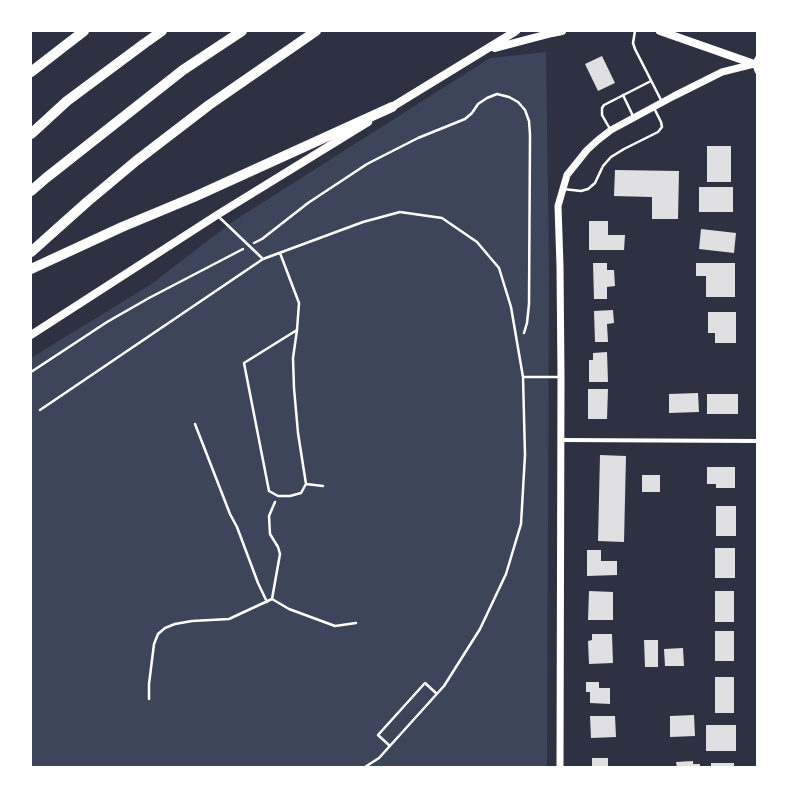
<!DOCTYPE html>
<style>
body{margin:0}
#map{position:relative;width:788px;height:798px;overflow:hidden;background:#2d3142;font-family:"Space Grotesk",sans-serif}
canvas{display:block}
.frame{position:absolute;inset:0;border:32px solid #fff;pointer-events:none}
</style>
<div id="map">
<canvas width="788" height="798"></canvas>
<div class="frame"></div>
</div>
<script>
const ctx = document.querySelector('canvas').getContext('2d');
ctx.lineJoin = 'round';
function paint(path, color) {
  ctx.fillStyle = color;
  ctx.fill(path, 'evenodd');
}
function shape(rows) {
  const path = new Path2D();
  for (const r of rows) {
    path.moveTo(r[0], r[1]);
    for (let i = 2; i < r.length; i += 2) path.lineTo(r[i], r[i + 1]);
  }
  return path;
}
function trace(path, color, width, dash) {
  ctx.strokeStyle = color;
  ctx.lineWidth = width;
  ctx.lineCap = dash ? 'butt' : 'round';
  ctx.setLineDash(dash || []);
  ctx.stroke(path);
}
const green = shape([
 [546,52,549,271,547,767,31,767,31,358,150,285,232,222,490,58]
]);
const building = shape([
 [602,56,615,83,598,91,585,64],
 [707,146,731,146,731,182,707,182],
 [615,170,679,171,678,219,652,219,652,197,614,196],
 [699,187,733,187,733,212,699,212],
 [589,221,608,221,608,235,625,235,624,250,589,250],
 [701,229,736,233,734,253,699,249],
 [593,263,607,263,607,270,614,270,615,286,607,287,607,299,594,299],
 [696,263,735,263,735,297,706,297,706,276,696,276],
 [613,310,614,323,607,324,608,342,595,342,594,311],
 [708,312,736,312,736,343,715,343,715,333,708,333],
 [607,352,608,382,589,382,589,360,593,360,593,353],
 [588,389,608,389,607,419,588,419],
 [698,393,699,412,669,413,669,394],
 [707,394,738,394,738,414,707,414],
 [600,455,626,456,624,542,598,541],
 [707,467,735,467,735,488,716,488,716,484,707,484],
 [642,475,660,475,660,492,642,492],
 [716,506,736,506,736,536,716,536],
 [715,548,735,548,735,578,715,578],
 [587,550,601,550,601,561,617,561,617,575,587,576],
 [589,591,613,592,613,620,588,620],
 [715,591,734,591,734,622,715,622],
 [715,631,734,631,734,661,715,661],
 [592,634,612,634,613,663,589,664,588,641,592,640],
 [644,640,658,640,658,667,645,667],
 [683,648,684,666,665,666,664,649],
 [715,677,734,677,734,713,715,713],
 [586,682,599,682,599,688,610,688,610,704,590,703,590,692,586,692],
 [694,715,695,736,670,737,670,716],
 [590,716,615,716,616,737,591,738],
 [706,725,736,725,736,751,706,751],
 [592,758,608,758,608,767,592,767],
 [693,761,693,764,700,764,700,767,677,767,676,762],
 [711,763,734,763,734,767,711,767]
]);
const path = shape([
 [254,243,262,239,308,203,367,164,418,138,465,119,472,113,478,104,487,98,497,94,509,97,518,102,525,110,529,121,530,135,529,304,527,323,524,333],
 [31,372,107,322,149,298,243,249],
 [195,424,230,514,237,527,258,583,267,602],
 [275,502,269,516,270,534,278,547,280,554,272,599,289,609,335,626,356,623],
 [149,699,149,684,154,644,158,634,165,628,175,624,192,621,229,619,272,599]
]);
const service = shape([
 [635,31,633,43,635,49,662,102],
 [623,95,633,116],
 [610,129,602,115,602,108,604,105,651,81],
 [563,189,581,191,588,189,595,183,603,166,611,157,624,149,658,132,662,127,661,122,654,108],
 [219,217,263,259],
 [280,253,299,303,297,330,293,358,294,388,298,433,306,484,301,493,290,496,278,496,269,491,244,363,297,330],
 [40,410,263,259,363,222,400,212,442,218,477,242,499,268,511,307,523,377,560,377],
 [306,484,323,486],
 [390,746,378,735,425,683,437,694],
 [365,767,379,758,444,686,480,629,506,574,521,524,525,455,523,377]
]);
const minor = shape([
 [757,58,754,64,757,72],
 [561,440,757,441]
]);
const tertiary = shape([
 [560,767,561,377,560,266,558,206,567,175,587,150,598,140,611,130,674,96,722,72,754,64]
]);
const secondary = shape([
 [660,31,757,65],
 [495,48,552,33,562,31],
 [387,110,516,31],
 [31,335,217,215,368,122]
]);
const motorway = shape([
 [31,72,84,31],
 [31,134,67,101,145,43,162,31],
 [31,191,46,178,183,70,242,31],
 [31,252,87,202,136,161,209,105,316,31],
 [31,269,122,227,194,197,392,107]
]);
paint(green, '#3c4559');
paint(building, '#e0e0e3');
trace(path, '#fff', 2.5);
trace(service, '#fff', 2.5);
trace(minor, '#fff', 4);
trace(tertiary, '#fff', 7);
trace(secondary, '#fff', 8);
trace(motorway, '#fff', 10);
</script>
